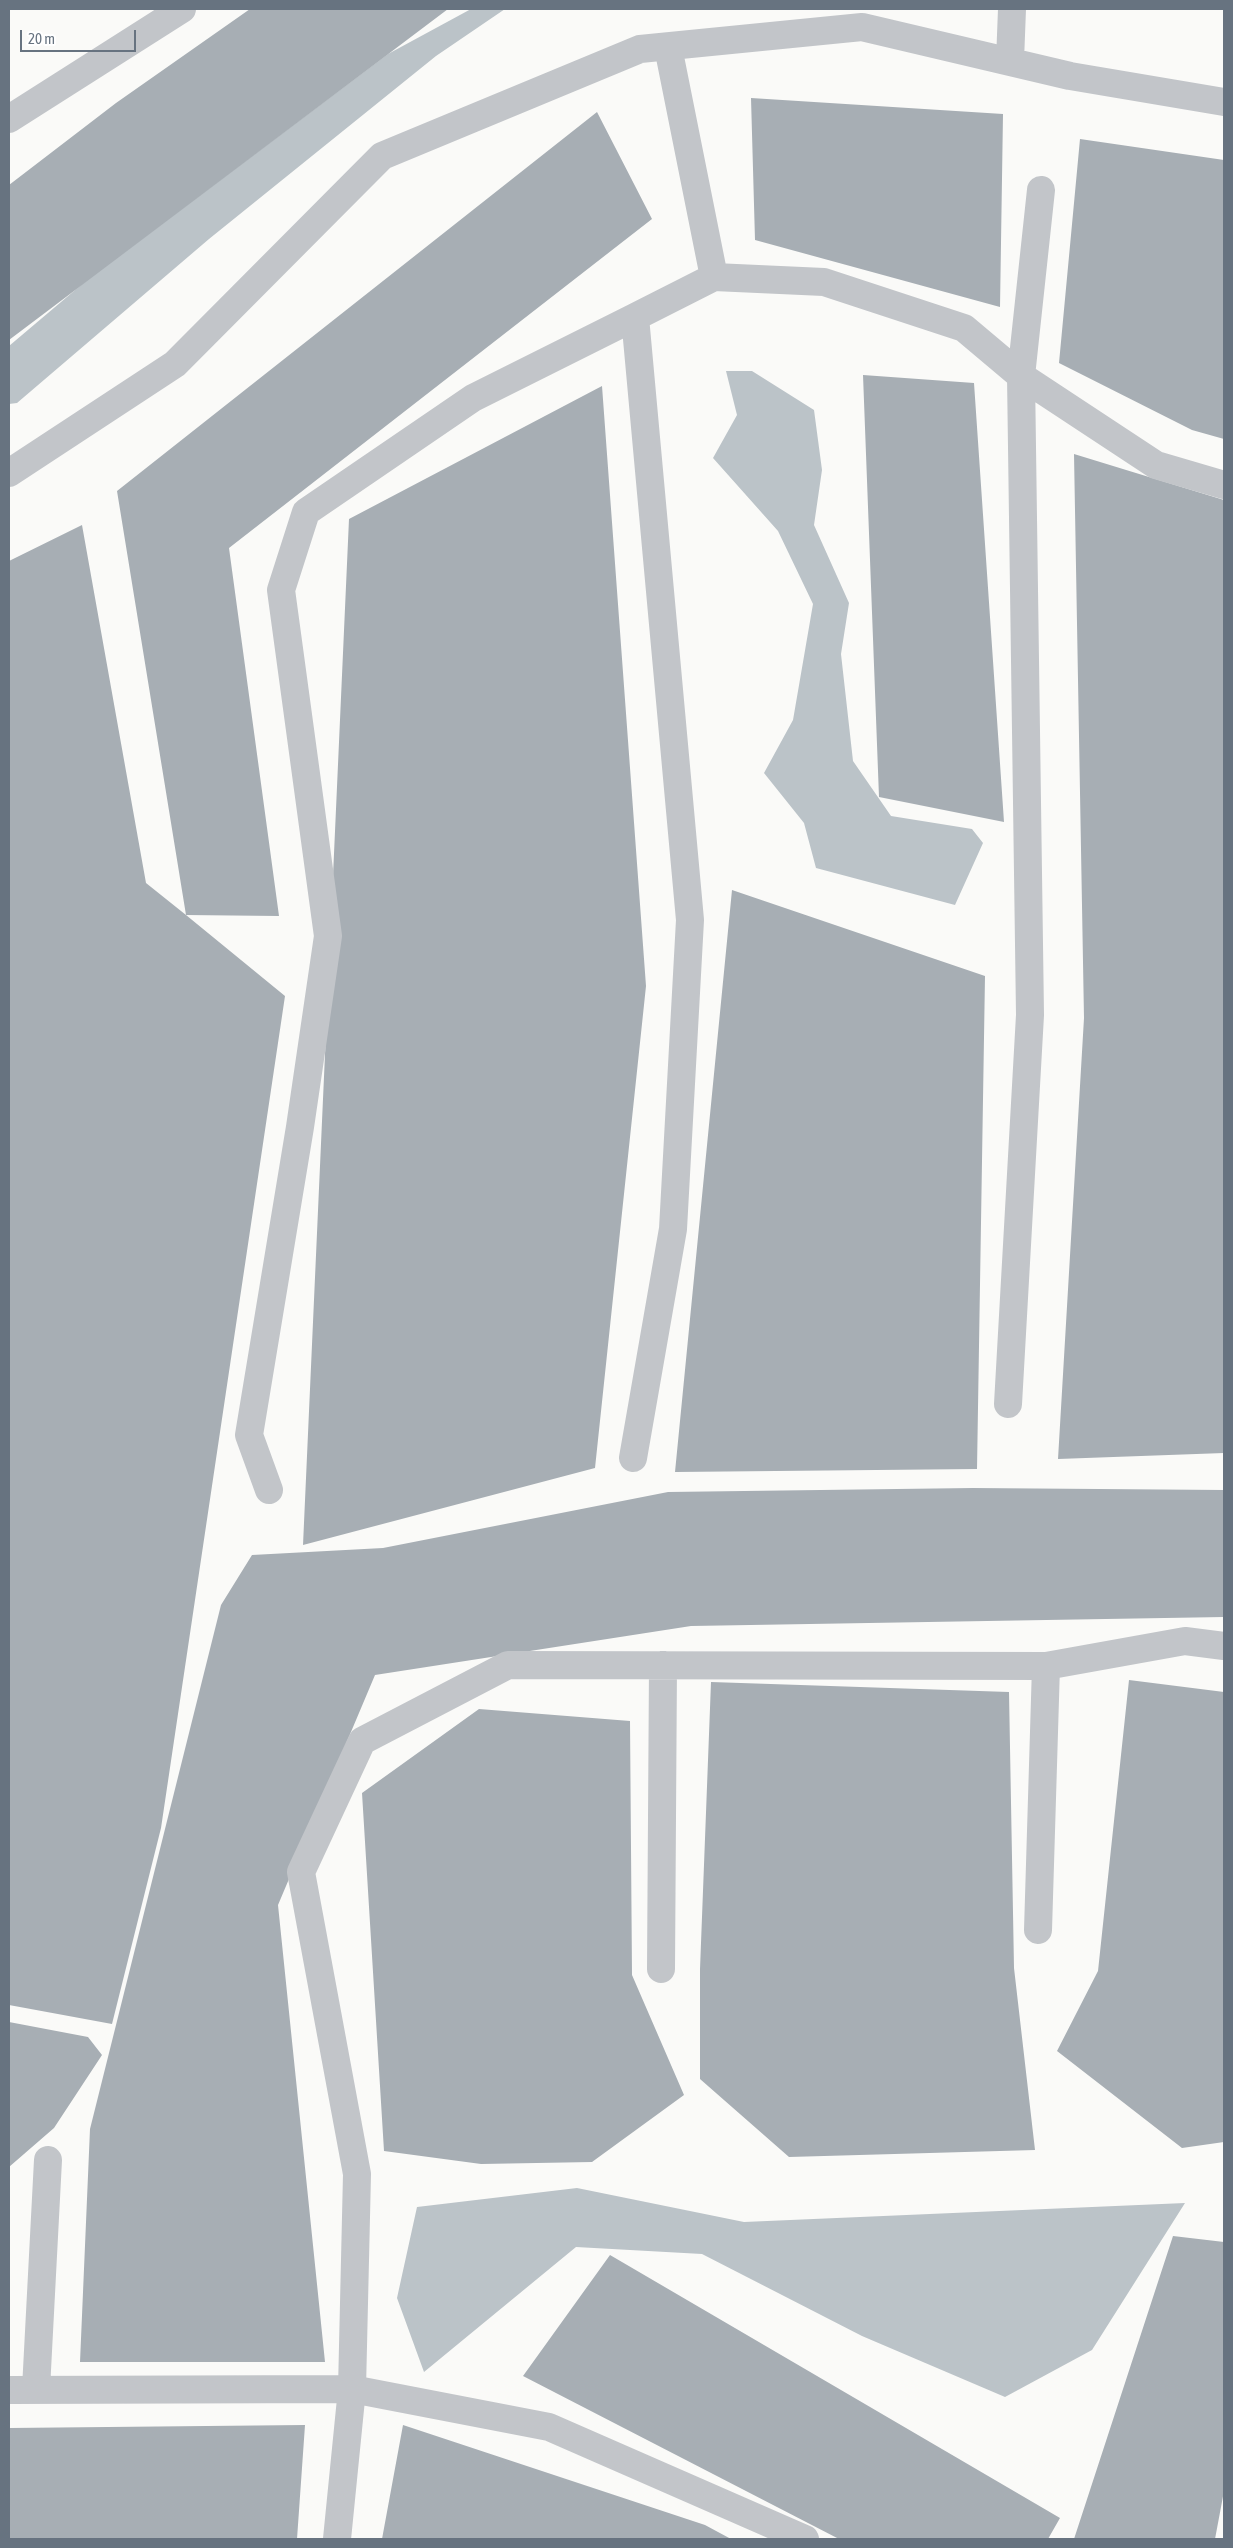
<!DOCTYPE html>
<style>
body{margin:0}
#map{position:relative;width:1233px;height:2548px;overflow:hidden;background:#fafaf8;font-family:"Asap Condensed",sans-serif}
canvas{display:block}
.frame{position:absolute;inset:0;border:10px solid #677380;pointer-events:none}
.scale{position:absolute;left:20px;top:30px;width:116px;height:22px;box-sizing:border-box;border:2px solid #677380;border-top:0;padding-left:6px;font-size:15px;line-height:18px;white-space:nowrap;color:#677380;-webkit-text-stroke:4px #fff;paint-order:stroke}
</style>
<div id="map">
<canvas width="1233" height="2548"></canvas>
<div class="frame"></div>
<div class="scale">20 m</div>
</div>
<script>
const ctx = document.querySelector('canvas').getContext('2d');
ctx.lineJoin = 'round';
function paint(path, color) {
  ctx.fillStyle = color;
  ctx.fill(path, 'evenodd');
}
function shape(rows) {
  const path = new Path2D();
  for (const r of rows) {
    path.moveTo(r[0], r[1]);
    for (let i = 2; i < r.length; i += 2) path.lineTo(r[i], r[i + 1]);
  }
  return path;
}
function trace(path, color, width, dash) {
  ctx.strokeStyle = color;
  ctx.lineWidth = width;
  ctx.lineCap = dash ? 'butt' : 'round';
  ctx.setLineDash(dash || []);
  ctx.stroke(path);
}
const water = shape([
 [471,9,505,9,436,56,209,239,17,403,9,404,9,346,87,280,388,54],
 [726,371,752,371,814,410,822,470,814,525,849,603,841,654,853,761,891,816,972,829,983,843,955,905,816,868,804,823,764,773,793,720,813,604,778,531,713,458,737,415],
 [577,2188,744,2222,1185,2203,1092,2350,1005,2397,862,2336,702,2254,576,2247,424,2372,397,2298,417,2207]
]);
const building = shape([
 [250,9,448,9,9,340,9,185,116,103],
 [751,98,1003,114,1000,307,755,240],
 [597,112,652,219,229,548,279,916,186,915,285,996,161,1828,112,2024,9,2005,9,561,82,525,146,883,186,915,117,491],
 [1080,139,1224,160,1224,439,1192,430,1059,363],
 [863,375,974,383,1004,822,879,797],
 [602,386,646,986,595,1468,303,1545,349,519],
 [1074,454,1224,500,1224,1453,1058,1459,1084,1018],
 [732,890,985,976,977,1469,675,1472],
 [973,1488,1224,1490,1224,1617,691,1626,375,1675,278,1905,325,2362,80,2362,90,2129,221,1605,252,1555,383,1548,668,1492],
 [1129,1680,1224,1692,1224,2142,1182,2148,1057,2051,1098,1971],
 [711,1682,1009,1692,1014,1968,1035,2150,789,2157,700,2079,700,1969],
 [479,1709,630,1721,632,1975,684,2095,592,2162,481,2164,384,2151,362,1793],
 [9,2022,88,2037,102,2055,54,2128,9,2167],
 [1173,2236,1224,2242,1224,2491,1215,2539,1074,2539],
 [610,2255,1060,2518,1048,2539,839,2539,523,2376],
 [305,2425,297,2539,9,2539,9,2428],
 [403,2425,705,2525,731,2539,382,2539]
]);
const minor = shape([
 [1010,61,1012,9],
 [9,119,182,9],
 [714,277,824,282,964,328,1021,376,1156,465,1224,485],
 [635,317,714,277,668,47],
 [9,473,175,364,382,156,640,49,862,27,1070,76,1224,102],
 [1008,1404,1030,1015,1021,376,1041,190],
 [269,1490,249,1435,300,1127,328,936,281,590,306,512,473,398,635,317,690,920,673,1229,633,1458],
 [1038,1930,1046,1666],
 [661,1969,663,1665],
 [36,2389,48,2160],
 [9,2390,352,2389,549,2427,805,2539],
 [337,2539,352,2389,357,2174,301,1872,362,1741,508,1665,1046,1666,1185,1641,1224,1646]
]);
paint(water, '#bbc3c8');
paint(building, '#a7aeb4');
trace(minor, '#c2c5c9', 28);
</script>
